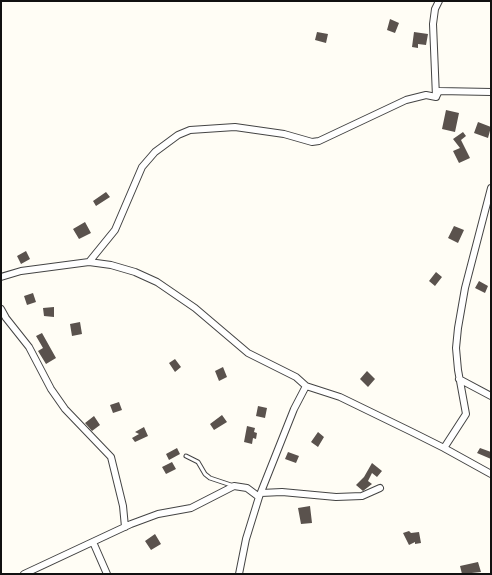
<!DOCTYPE html>
<style>
body{margin:0}
#map{position:relative;width:492px;height:575px;overflow:hidden;background:#fffdf5;font-family:"Crimson Pro",serif}
canvas{display:block}
.frame{position:absolute;inset:0;border:2px solid #111;pointer-events:none}
</style>
<div id="map">
<canvas width="492" height="575"></canvas>
<div class="frame"></div>
</div>
<script>
const ctx = document.querySelector('canvas').getContext('2d');
ctx.lineJoin = 'round';
function paint(path, color) {
  ctx.fillStyle = color;
  ctx.fill(path, 'evenodd');
}
function shape(rows) {
  const path = new Path2D();
  for (const r of rows) {
    path.moveTo(r[0], r[1]);
    for (let i = 2; i < r.length; i += 2) path.lineTo(r[i], r[i + 1]);
  }
  return path;
}
function trace(path, color, width, dash) {
  ctx.strokeStyle = color;
  ctx.lineWidth = width;
  ctx.lineCap = dash ? 'butt' : 'round';
  ctx.setLineDash(dash || []);
  ctx.stroke(path);
}
const building = shape([
 [390,19,399,23,395,33,387,30],
 [317,32,328,34,326,43,315,40],
 [414,32,428,34,426,45,418,44,418,48,412,47],
 [446,110,459,113,455,132,442,129],
 [478,122,491,127,488,138,474,133],
 [463,132,466,136,461,140,470,158,459,163,453,151,460,148,453,139],
 [106,192,110,197,96,206,93,201],
 [85,222,91,233,79,239,73,229],
 [454,226,464,230,458,243,448,238],
 [26,251,30,259,21,264,17,256],
 [436,272,442,277,435,286,429,281],
 [479,281,488,286,485,293,475,288],
 [33,293,36,302,27,305,24,296],
 [54,307,54,317,44,316,43,308],
 [80,322,82,334,72,336,70,324],
 [42,333,56,358,46,364,38,351,43,348,36,336],
 [175,359,181,367,175,372,169,363],
 [223,367,227,377,219,381,215,371],
 [367,371,375,379,368,387,360,379],
 [119,402,122,410,113,413,110,405],
 [258,406,267,408,265,418,256,416],
 [222,415,227,422,214,430,210,424],
 [94,416,100,425,92,431,85,423],
 [247,426,255,428,254,432,257,433,256,439,253,438,252,444,244,442],
 [144,427,148,436,135,442,132,438,139,434,135,432],
 [318,432,324,437,318,447,311,442],
 [177,448,180,454,169,460,166,454],
 [480,448,491,452,491,459,477,453],
 [288,452,299,456,296,463,285,459],
 [172,462,176,469,166,474,162,467],
 [372,463,382,471,377,477,372,473,368,481,372,484,363,491,356,485,364,477],
 [310,506,312,523,301,524,298,508],
 [409,531,411,533,419,532,421,543,415,544,415,542,409,545,403,533],
 [155,534,161,544,151,550,145,541],
 [478,562,481,572,462,574,460,566]
]);
const lane = shape([
 [186,456,198,462,205,474,210,478,234,486]
]);
const street = shape([
 [436,97,433,24,435,9,439,1],
 [89,262,115,230,142,167,155,152,178,135,190,130,235,127,284,134,312,142,319,141,406,100,426,95,436,97,439,91,491,92],
 [1,277,21,271,89,262,111,265,135,272,157,282,195,308,248,353,296,377,306,386,340,397,412,432,444,448,491,474],
 [1,309,6,318,29,347,51,389,65,409,111,457,123,506,125,527],
 [459,379,491,396],
 [444,448,466,414,458,370,456,348,458,328,465,288,491,188],
 [261,493,282,492,336,497,362,496,380,488],
 [93,542,107,574],
 [24,574,131,524,158,514,191,508,234,486,247,488,259,497],
 [239,574,246,539,259,497,294,409,306,386]
]);
paint(building, '#5a524d');
trace(lane, '#444', 5);
trace(street, '#444', 8);
trace(lane, '#fff', 3);
trace(street, '#fff', 6);
</script>
